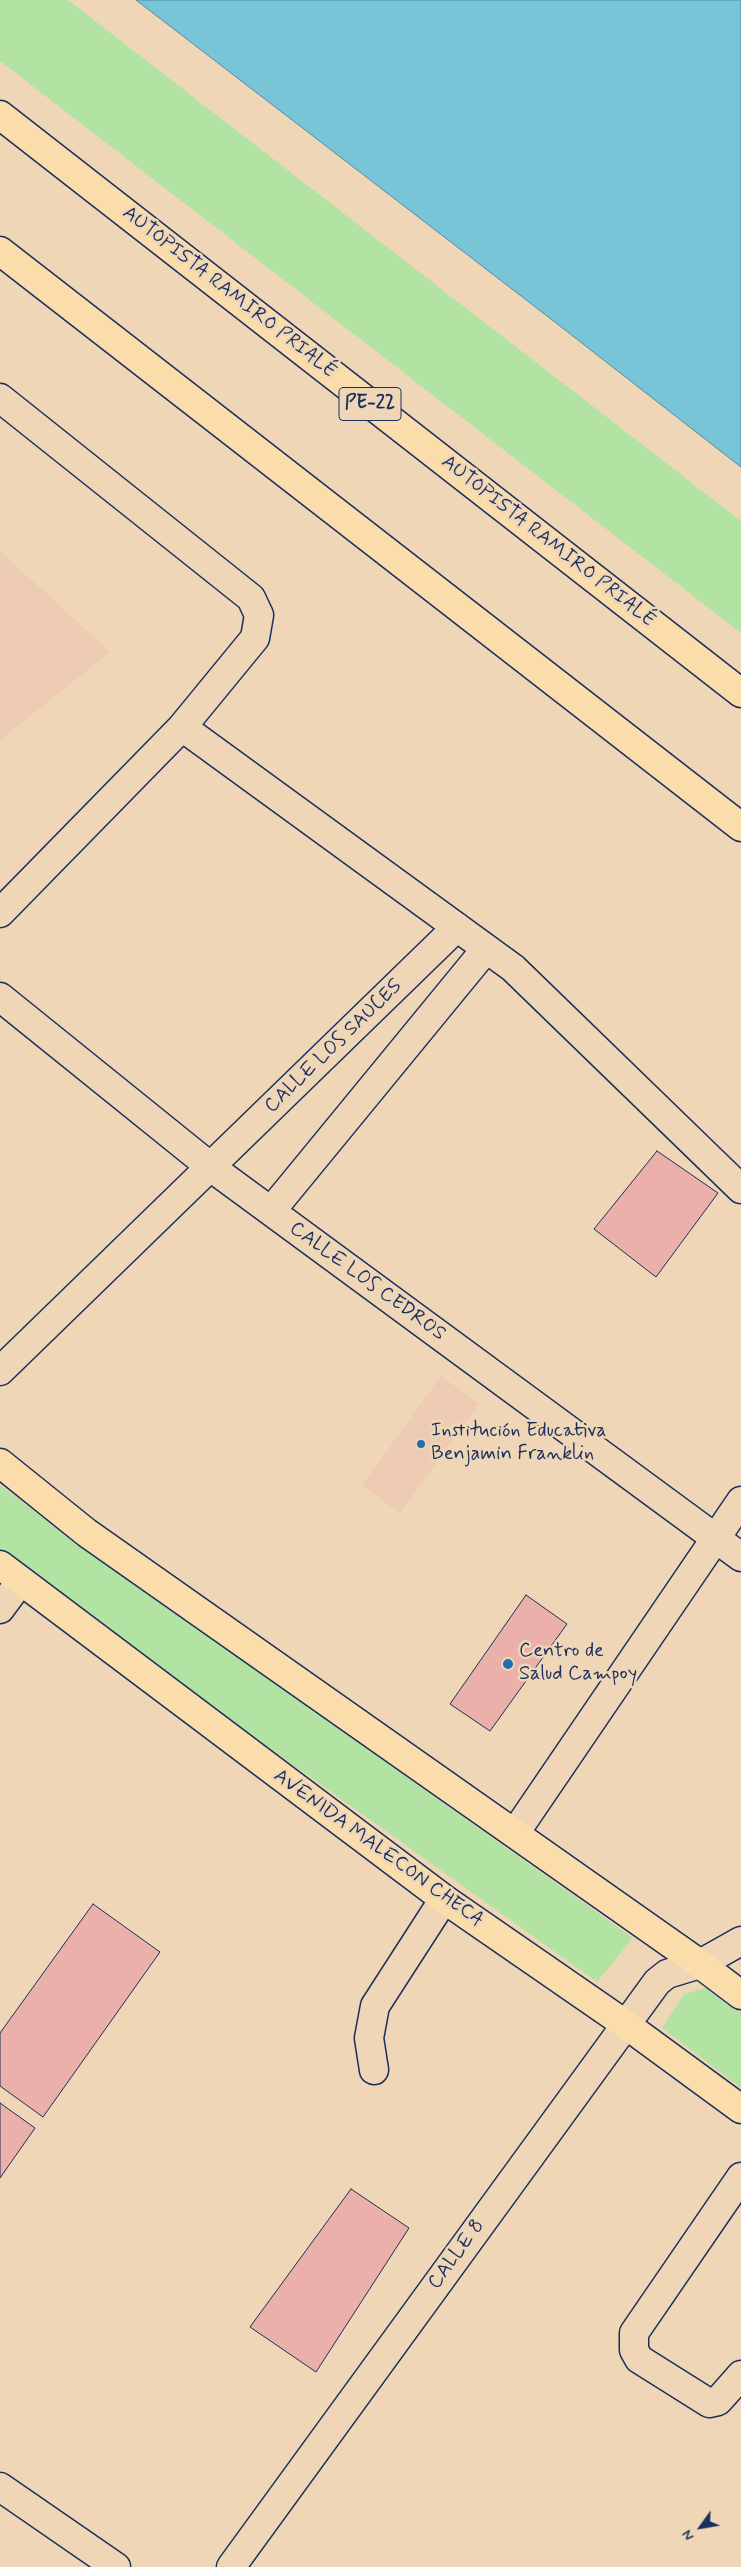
<!DOCTYPE html>
<meta charset="utf-8">
<style>
body{margin:0}
#map{position:relative;width:741px;height:2567px;overflow:hidden;background:#efd6b7;font-family:Mynerve,sans-serif}
canvas{display:block}
.north{position:absolute;left:676px;top:2502px;width:50px;height:50px;-webkit-text-stroke:4px #efd6b7;paint-order:stroke;rotate:238deg;font-size:14px;font-weight:700;line-height:20px;text-align:center;color:#1b2f5e}
.north::after{content:'';display:block;margin:auto;width:18px;height:22px;background:#1b2f5e;clip-path:polygon(50% 0,100% 100%,50% 72%,0 100%)}
</style>
<div id="map">
<canvas width="741" height="2567"></canvas>
<div class="north">N</div>
</div>
<script>
const ctx = document.querySelector('canvas').getContext('2d');
ctx.lineJoin = 'round';
function paint(path, color) {
  ctx.fillStyle = color;
  ctx.fill(path, 'evenodd');
}
function shape(rows) {
  const path = new Path2D();
  for (const r of rows) {
    path.moveTo(r[0], r[1]);
    for (let i = 2; i < r.length; i += 2) path.lineTo(r[i], r[i + 1]);
  }
  return path;
}
function trace(path, color, width, dash) {
  ctx.strokeStyle = color;
  ctx.lineWidth = width;
  ctx.lineCap = dash ? 'butt' : 'round';
  ctx.setLineDash(dash || []);
  ctx.stroke(path);
}
function write(font, color, halo, rows, align = 'center') {
  ctx.font = font + ' Mynerve,sans-serif';
  ctx.lineWidth = 5;
  ctx.setLineDash([]);
  ctx.textBaseline = 'middle';
  ctx.strokeStyle = halo;
  ctx.fillStyle = color;
  for (const [text, x, y, turn = 0] of rows) {
    ctx.save();
    ctx.translate(x, y);
    ctx.rotate((+turn || 0) * Math.PI / 180);
    ctx.textAlign = isNaN(turn) ? turn : align;
    if (halo) ctx.strokeText(text, 0, 0);
    ctx.fillText(text, 0, 0);
    ctx.restore();
  }
}
const built = shape([
 [0,551,110,652,0,740],
 [441,1376,479,1404,400,1513,362,1485]
]);
const green = shape([
 [0,0,68,0,741,521,741,633,0,61],
 [0,1485,62,1532,633,1938,597,1982,134,1651,0,1550],
 [709,1987,741,2012,741,2088,662,2028,684,1994]
]);
const water = shape([
 [136,0,741,0,741,467,551,319,136,0]
]);
const building = shape([
 [657,1151,718,1193,656,1277,594,1229,657,1151],
 [526,1595,567,1624,490,1731,450,1704,526,1595],
 [93,1904,160,1952,43,2117,0,2086,0,2033,93,1904],
 [0,2103,35,2128,0,2178,0,2103],
 [351,2189,409,2228,316,2372,250,2327,351,2189]
]);
const minor = shape([
 [0,398,251,598,259,615,255,638,182,727,0,913],
 [182,727,513,968,741,1189],
 [0,997,212,1168,741,1557],
 [271,1211,486,949],
 [0,1371,457,927],
 [0,1609,20,1582],
 [515,1833,741,1501],
 [374,2070,369,2038,375,2006,444,1899],
 [741,2177,634,2333,634,2350,639,2359,709,2403,718,2401,741,2375],
 [0,2487,116,2567],
 [231,2567,657,1982,667,1974,700,1964,741,1941]
]);
const major = shape([
 [0,1463,87,1533,700,1964,741,1995],
 [0,1565,444,1899,625,2024,741,2109]
]);
const highway = shape([
 [0,115,741,693],
 [0,251,741,827]
]);
const markers = [
 [421,1444,5,"#1f6fb2"],
 [508,1664,6,"#1f6fb2"]
];
const shields = [
 [370,404,62]
];
const shieldNames = [
 ["PE-22",370,404]
];
const streetNames = [
 ["AUTOPISTA RAMIRO PRIALÉ",229,293,38],
 ["AUTOPISTA RAMIRO PRIALÉ",548,542,38],
 ["CALLE LOS SAUCES",334,1047,-44],
 ["CALLE LOS CEDROS",367,1282,36],
 ["AVENIDA MALECON CHECA",378,1849,36],
 ["CALLE 8",457,2255,-54]
];
const poiNames = [
 ["Institución Educativa",431,1432],
 ["Benjamin Franklin",431,1455],
 ["Centro de",519,1652],
 ["Salud Campoy",519,1675]
];
paint(built, '#eecbb3');
paint(green, '#b3e3a2');
paint(water, '#79c5d8');
trace(water, '#5389a7', 1);
paint(building, '#eab0a9');
trace(building, '#1b2f5e', 1);
trace(minor, '#1b2f5e', 31);
trace(major, '#1b2f5e', 31);
trace(highway, '#1b2f5e', 31);
trace(minor, '#efd6b7', 28);
trace(major, '#fbddab', 28);
trace(highway, '#fbddab', 28);
for (const [x, y, r, color] of markers) {
  const dot = new Path2D();
  dot.arc(x, y, r, 0, 2 * Math.PI);
  ctx.fillStyle = color;
  ctx.fill(dot);
  trace(dot, '#efd6b7', 2);
}
for (const [x, y, w] of shields) {
  const box = new Path2D();
  box.roundRect(x - w / 2, y - 16.5, w, 33, 4);
  ctx.fillStyle = '#efd6b7';
  ctx.fill(box);
  trace(box, '#1b2f5e', 1);
}
write('bold 19px', '#1b2f5e', null, shieldNames);
write('20px', '#1b2f5e', '#efd6b7', streetNames);
write('20px', '#1b2f5e', '#efd6b7', poiNames, 'left');
</script>
